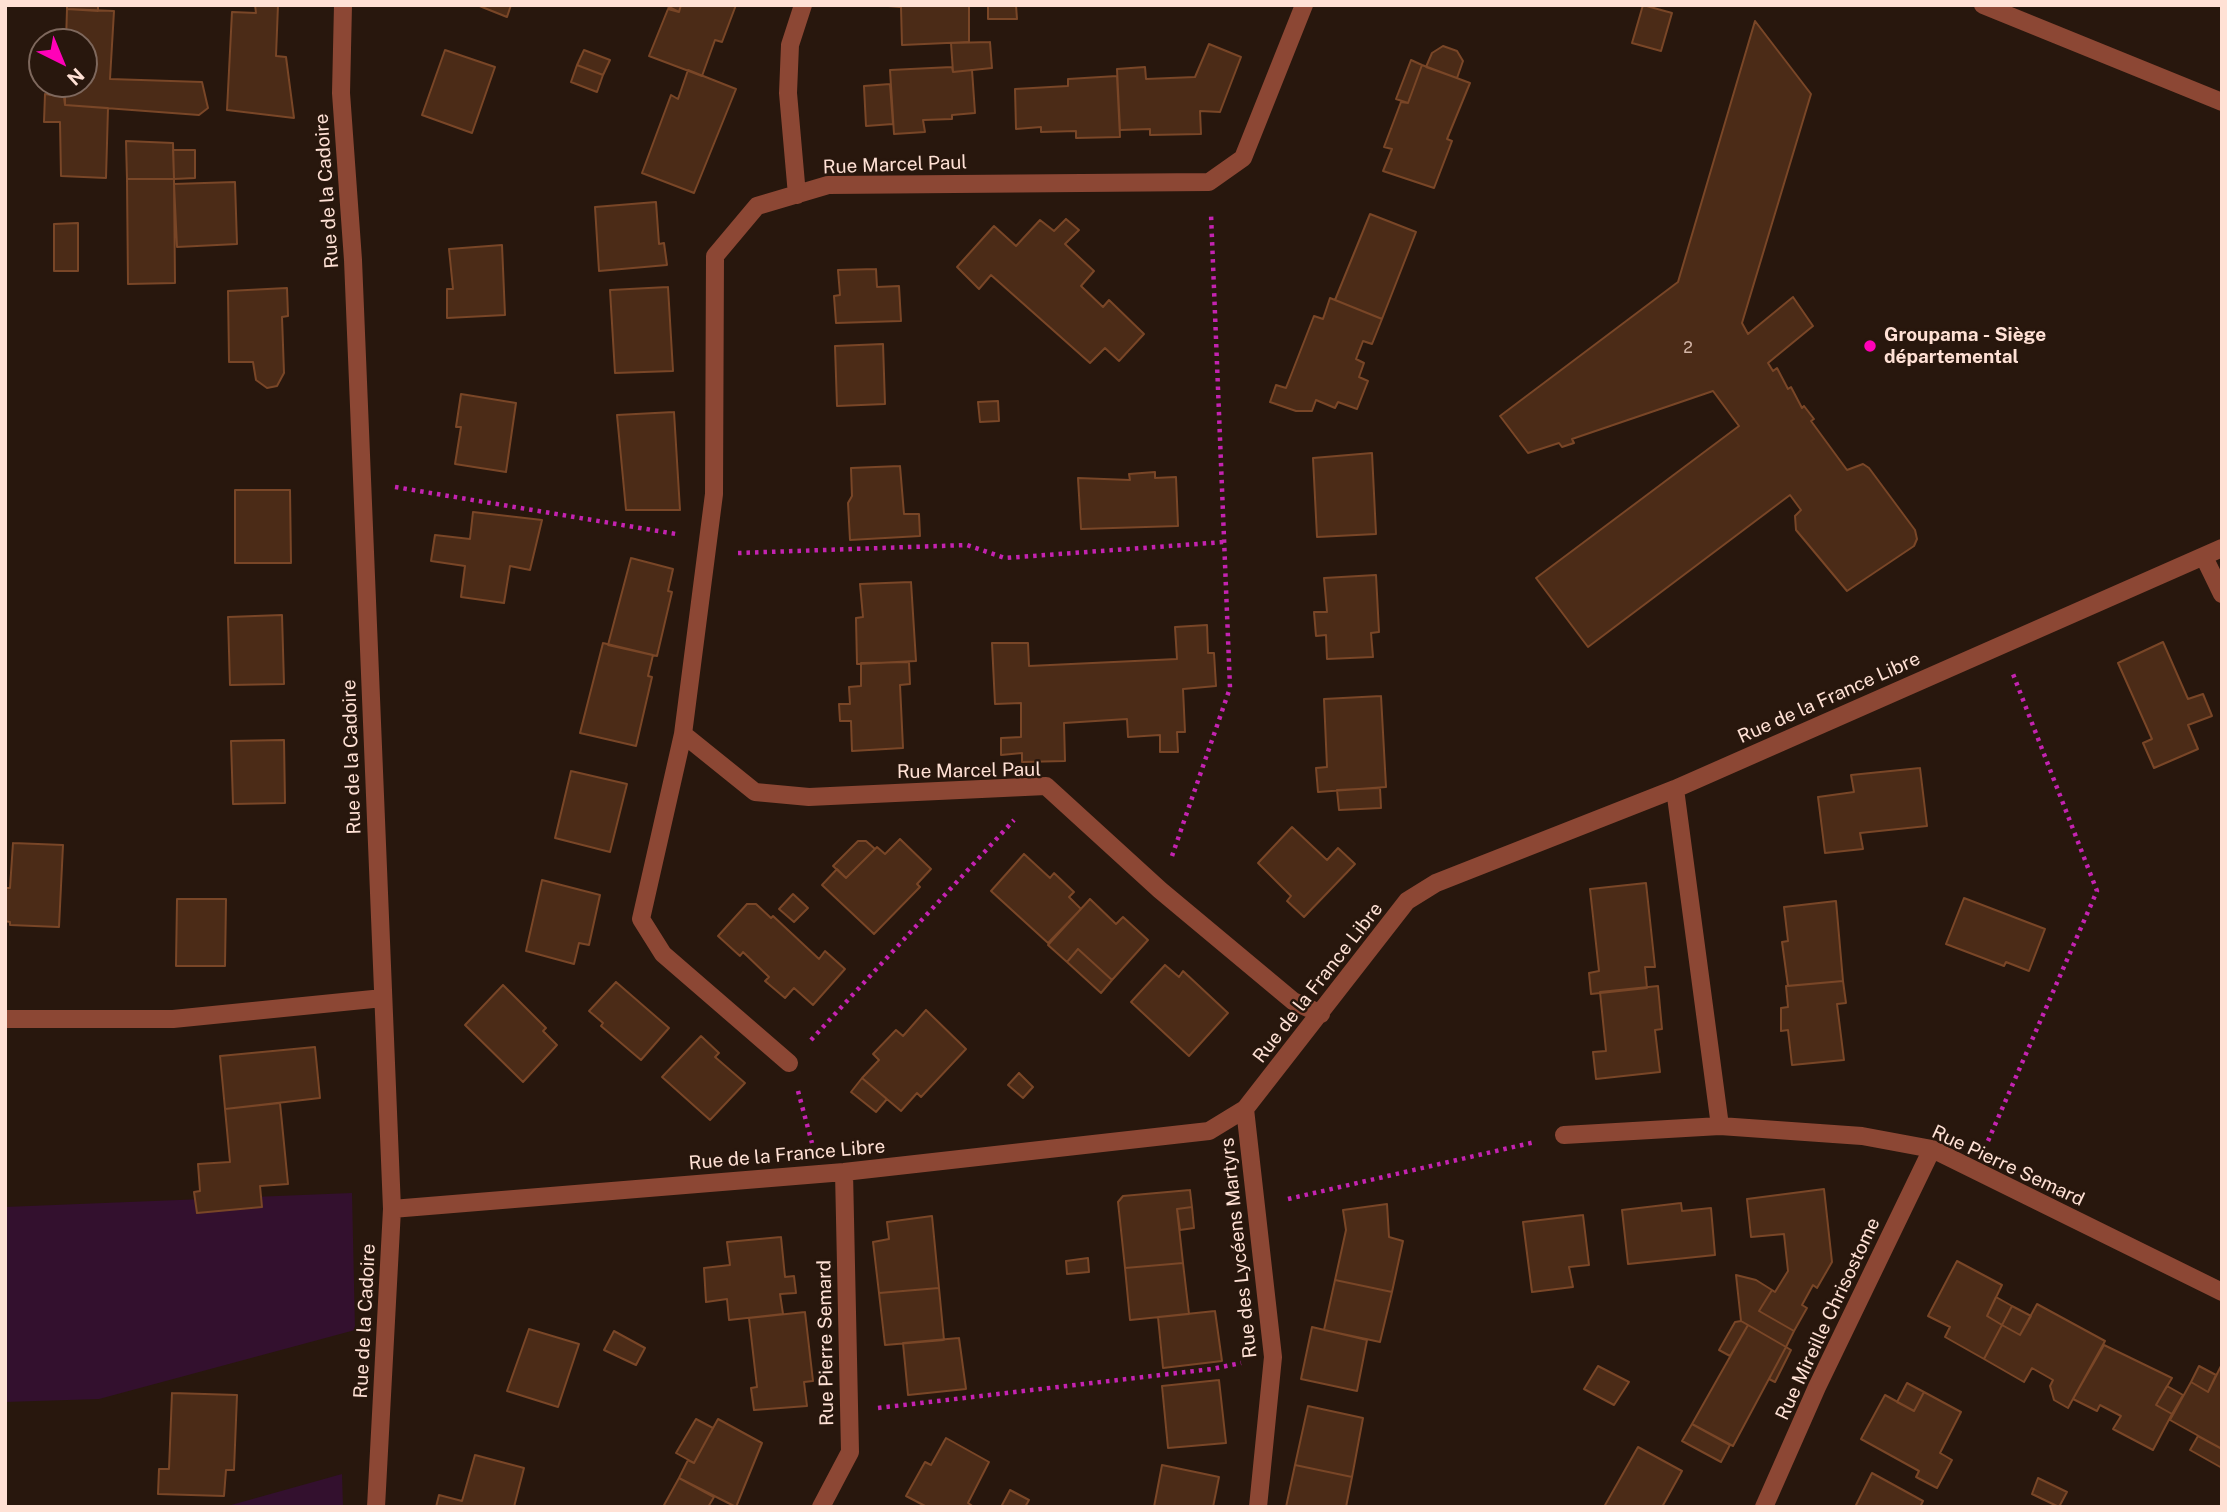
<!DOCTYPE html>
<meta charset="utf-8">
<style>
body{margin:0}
#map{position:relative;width:2227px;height:1512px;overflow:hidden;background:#28170d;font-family:"Public Sans",sans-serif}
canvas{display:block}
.frame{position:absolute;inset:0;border:7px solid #ffe1d5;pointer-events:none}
.north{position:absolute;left:28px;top:28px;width:70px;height:70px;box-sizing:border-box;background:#28170d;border:2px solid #7e685d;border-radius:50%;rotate:137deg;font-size:19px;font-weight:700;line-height:28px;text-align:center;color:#ffe1d5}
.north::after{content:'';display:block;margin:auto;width:24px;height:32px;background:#ff01b8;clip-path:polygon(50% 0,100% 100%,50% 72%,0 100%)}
</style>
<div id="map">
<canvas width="2227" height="1512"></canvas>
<div class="frame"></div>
<div class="north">N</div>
</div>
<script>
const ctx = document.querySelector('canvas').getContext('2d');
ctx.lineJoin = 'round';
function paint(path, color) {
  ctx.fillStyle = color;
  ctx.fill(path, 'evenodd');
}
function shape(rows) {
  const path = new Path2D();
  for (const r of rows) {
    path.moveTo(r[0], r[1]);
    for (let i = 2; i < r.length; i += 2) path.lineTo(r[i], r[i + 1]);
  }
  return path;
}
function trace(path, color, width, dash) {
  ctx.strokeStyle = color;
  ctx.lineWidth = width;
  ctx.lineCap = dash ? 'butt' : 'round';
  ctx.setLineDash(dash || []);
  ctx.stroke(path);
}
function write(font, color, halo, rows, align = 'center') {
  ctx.font = font + ' "Public Sans",sans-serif';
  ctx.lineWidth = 5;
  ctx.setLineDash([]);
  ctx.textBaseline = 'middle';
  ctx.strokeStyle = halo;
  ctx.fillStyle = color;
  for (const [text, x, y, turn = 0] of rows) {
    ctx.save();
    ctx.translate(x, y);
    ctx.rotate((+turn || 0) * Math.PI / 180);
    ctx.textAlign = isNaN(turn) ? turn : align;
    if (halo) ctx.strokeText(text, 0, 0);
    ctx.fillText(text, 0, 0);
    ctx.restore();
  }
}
const green = shape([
 [352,1193,355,1330,99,1399,5,1402,5,1207],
 [342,1474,343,1507,224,1507]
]);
const building = shape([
 [67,5,98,5,98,11,67,9,67,5],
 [255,5,278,5,276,56,286,57,294,118,227,110,232,12,256,13,255,5],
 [477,5,511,5,507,17,477,5],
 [665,5,681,5,679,12,665,5],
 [681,5,736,5,722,42,715,40,702,76,649,56,668,9,679,12,681,5],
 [875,5,969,5,969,42,902,45,901,7,875,5],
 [988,5,1016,5,1017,19,988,19,988,5],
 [1643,5,1672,13,1661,51,1632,43,1643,5],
 [67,9,114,11,110,79,202,82,208,108,199,115,65,105,65,84,84,84,84,42,66,42,67,9],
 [1755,21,1811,94,1742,323,1748,334,1793,297,1813,326,1768,363,1773,371,1777,368,1788,389,1791,387,1802,408,1804,406,1814,419,1811,421,1847,470,1863,464,1869,468,1915,530,1917,539,1914,546,1847,591,1796,530,1795,516,1801,510,1790,495,1588,647,1536,578,1739,426,1713,391,1572,439,1574,443,1562,447,1559,443,1528,453,1500,416,1678,282,1755,21],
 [990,42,992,68,953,72,951,43,990,42],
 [1209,44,1241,57,1220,112,1200,111,1201,134,1150,135,1150,129,1120,130,1117,69,1145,67,1146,79,1195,77,1209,44],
 [1443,46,1457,51,1463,61,1457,78,1426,67,1432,53,1443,46],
 [445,50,495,67,472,133,422,115,445,50],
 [584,50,610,60,603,75,577,65,584,50],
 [1411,60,1422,65,1408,103,1396,99,1411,60],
 [577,65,603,75,597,92,571,82,577,65],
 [1422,65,1470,83,1447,139,1452,141,1434,188,1383,171,1392,149,1384,147,1401,102,1408,103,1422,65],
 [952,67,953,72,972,70,975,113,952,115,952,119,923,120,925,132,894,134,890,70,952,67],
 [688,70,736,89,694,193,642,173,671,95,678,99,688,70],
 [1117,76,1120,137,1076,138,1076,131,1041,132,1041,127,1016,129,1015,89,1068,86,1068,79,1117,76],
 [890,84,893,124,866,126,864,86,890,84],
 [45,94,64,97,65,105,108,108,106,178,61,176,60,122,44,122,45,94],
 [126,141,173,143,174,179,127,179,126,141],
 [173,150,195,150,195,178,174,179,173,150],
 [127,179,174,179,175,283,128,284,127,179],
 [235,182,237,244,177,247,174,184,235,182],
 [656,202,659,244,664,243,667,265,599,271,595,207,656,202],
 [1370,214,1416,232,1382,319,1335,300,1370,214],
 [1066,219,1079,230,1065,244,1094,271,1081,286,1103,307,1109,300,1144,334,1119,361,1105,348,1090,363,991,275,979,289,957,267,994,226,1016,246,1040,220,1054,231,1066,219],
 [78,223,78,271,54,271,54,224,78,223],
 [502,245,505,315,447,318,447,289,453,289,449,249,502,245],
 [876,269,877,287,899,286,901,321,836,323,834,296,840,295,838,270,876,269],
 [668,287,673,371,615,373,610,290,668,287],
 [287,288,288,316,282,317,284,373,277,386,267,388,256,380,253,362,229,362,228,291,287,288],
 [1330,298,1382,319,1372,344,1363,341,1356,359,1364,363,1359,377,1368,381,1357,409,1338,402,1335,408,1316,400,1312,411,1296,411,1270,402,1276,385,1286,388,1314,316,1323,319,1330,298],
 [883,344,885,404,837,406,835,346,883,344],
 [461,394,516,403,506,472,455,464,461,427,456,427,461,394],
 [998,401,999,421,980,422,978,402,998,401],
 [674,412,680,510,626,510,617,415,674,412],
 [1372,453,1376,534,1317,537,1313,458,1372,453],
 [900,466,904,514,919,514,920,536,850,540,848,503,852,496,851,468,900,466],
 [1155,472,1155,478,1176,477,1178,526,1081,529,1078,478,1130,480,1129,474,1155,472],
 [235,490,290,490,291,563,235,563,235,490],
 [473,512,542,520,530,570,510,566,504,603,461,597,465,566,431,561,435,535,470,539,473,512],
 [631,558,673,569,668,591,672,592,657,656,608,645,631,558],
 [1376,575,1379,632,1371,633,1373,657,1327,659,1326,635,1316,636,1314,612,1327,612,1324,578,1376,575],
 [911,582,916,661,857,664,856,618,863,617,860,584,911,582],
 [282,615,284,684,230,685,228,617,282,615],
 [1207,625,1208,653,1214,653,1216,686,1183,689,1185,732,1177,732,1178,752,1160,752,1160,735,1128,737,1127,719,1064,723,1065,761,1022,762,1022,753,1001,755,1001,738,1021,737,1021,703,995,704,992,643,1028,643,1029,666,1177,659,1175,627,1207,625],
 [2163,642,2188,699,2203,694,2212,716,2188,725,2198,749,2154,768,2143,743,2152,739,2118,663,2163,642],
 [603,643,653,655,648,676,652,677,636,746,580,733,603,643],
 [909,662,910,684,900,685,903,748,852,751,851,721,840,721,839,704,850,704,849,687,861,686,861,663,909,662],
 [1381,696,1386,787,1318,792,1316,768,1327,767,1324,699,1381,696],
 [284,740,285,803,233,804,231,741,284,740],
 [1920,768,1927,826,1860,833,1863,849,1825,853,1818,797,1854,792,1851,775,1920,768],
 [571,771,627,784,610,852,555,838,571,771],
 [1380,788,1381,808,1339,810,1337,790,1380,788],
 [1292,827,1327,860,1338,848,1355,864,1304,917,1287,901,1291,896,1258,863,1292,827],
 [900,839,931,869,917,884,920,887,874,934,822,885,837,869,846,878,877,847,885,854,900,839],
 [858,841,866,841,875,849,846,878,833,866,858,841],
 [13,843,63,845,59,927,10,925,10,922,5,921,5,888,10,888,13,843],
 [1024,854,1050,878,1054,873,1074,892,1069,897,1081,909,1048,943,991,891,1024,854],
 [542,880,600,895,589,945,579,943,574,964,526,951,542,880],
 [1646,883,1655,967,1645,967,1647,988,1591,994,1589,973,1599,971,1590,889,1646,883],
 [793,894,808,908,794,922,779,909,793,894],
 [1964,898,2045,929,2029,971,2006,962,2004,966,1946,944,1964,898],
 [177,899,226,899,225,966,176,966,177,899],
 [1090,899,1116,924,1123,917,1148,940,1112,980,1078,949,1067,962,1048,945,1090,899],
 [1836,901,1843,981,1788,986,1782,942,1788,941,1784,907,1836,901],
 [747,904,756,904,771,918,773,916,819,959,825,951,845,969,813,1005,794,988,785,998,765,981,769,977,743,952,740,956,718,936,747,904],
 [1078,949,1112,980,1101,993,1067,962,1078,949],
 [1165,965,1179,977,1183,971,1228,1013,1189,1056,1131,1002,1165,965],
 [1843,981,1846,1003,1837,1004,1844,1060,1792,1065,1788,1030,1781,1031,1781,1008,1788,1007,1786,986,1843,981],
 [616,982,669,1028,641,1060,601,1026,603,1023,589,1011,616,982],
 [503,985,546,1028,543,1031,557,1045,523,1082,465,1025,503,985],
 [1658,986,1662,1029,1655,1030,1660,1072,1596,1079,1593,1052,1606,1051,1600,992,1658,986],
 [926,1010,966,1049,921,1097,917,1093,901,1111,862,1078,879,1060,873,1054,896,1030,903,1036,926,1010],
 [701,1036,719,1053,715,1057,745,1083,710,1120,662,1077,701,1036],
 [315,1047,320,1098,225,1109,220,1056,315,1047],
 [1019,1073,1033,1087,1023,1098,1008,1085,1019,1073],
 [862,1078,887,1099,876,1112,851,1092,862,1078],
 [280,1103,288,1184,260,1186,262,1207,197,1213,194,1192,200,1191,198,1164,230,1162,225,1109,280,1103],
 [1824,1189,1832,1262,1817,1288,1813,1285,1802,1305,1807,1308,1794,1331,1759,1311,1772,1290,1775,1292,1788,1271,1784,1234,1751,1237,1747,1199,1824,1189],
 [1190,1190,1192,1207,1177,1209,1183,1263,1125,1268,1118,1202,1123,1196,1190,1190],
 [1681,1203,1682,1211,1711,1208,1715,1255,1628,1264,1622,1210,1681,1203],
 [1387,1204,1389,1237,1403,1241,1392,1292,1335,1280,1346,1230,1343,1210,1387,1204],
 [1192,1207,1194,1228,1180,1230,1177,1209,1192,1207],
 [1583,1215,1589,1265,1569,1267,1573,1287,1532,1292,1523,1222,1583,1215],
 [932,1216,939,1288,879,1293,873,1242,889,1239,887,1222,932,1216],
 [781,1237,785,1277,794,1276,796,1293,780,1294,783,1314,729,1320,727,1299,706,1302,704,1268,730,1265,727,1242,781,1237],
 [1088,1258,1089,1272,1067,1274,1066,1261,1088,1258],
 [1957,1261,2002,1285,1987,1316,2002,1325,1984,1359,1945,1337,1950,1327,1928,1316,1957,1261],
 [1183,1263,1189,1314,1130,1320,1125,1268,1183,1263],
 [1736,1275,1756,1280,1772,1290,1759,1311,1794,1331,1786,1347,1741,1321,1736,1275],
 [1335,1280,1392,1292,1380,1342,1324,1330,1335,1280],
 [939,1288,944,1340,885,1345,879,1293,939,1288],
 [1996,1297,2012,1306,2002,1325,1987,1316,1996,1297],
 [2037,1304,2105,1341,2068,1408,2054,1400,2050,1386,2053,1380,2032,1368,2024,1382,1984,1359,2002,1325,2020,1335,2037,1304],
 [2012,1306,2031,1316,2020,1335,2002,1325,2012,1306],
 [1215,1311,1222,1361,1163,1368,1158,1317,1215,1311],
 [805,1312,813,1381,804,1382,807,1406,754,1410,751,1388,757,1387,749,1318,805,1312],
 [1741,1321,1748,1325,1730,1356,1719,1350,1735,1322,1741,1321],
 [1748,1325,1786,1347,1733,1446,1692,1424,1748,1325],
 [1312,1327,1367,1340,1357,1391,1301,1379,1312,1327],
 [529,1329,579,1344,558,1407,507,1391,529,1329],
 [614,1331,645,1348,636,1365,604,1350,614,1331],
 [959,1338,966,1389,908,1395,903,1343,959,1338],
 [2104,1345,2172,1378,2156,1405,2172,1414,2153,1450,2113,1429,2121,1416,2100,1405,2097,1411,2073,1399,2104,1345],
 [1786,1347,1791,1350,1775,1382,1769,1379,1786,1347],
 [1598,1366,1629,1382,1614,1405,1584,1389,1598,1366],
 [2199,1366,2216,1375,2208,1392,2191,1382,2199,1366],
 [2221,1366,2222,1366,2222,1449,2170,1420,2191,1382,2208,1392,2221,1366],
 [1219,1380,1226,1443,1168,1448,1162,1386,1219,1380],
 [1907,1383,1924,1392,1914,1411,1897,1402,1907,1383],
 [2167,1386,2183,1395,2172,1414,2156,1405,2167,1386],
 [1924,1392,1961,1412,1940,1453,1952,1460,1937,1488,1916,1477,1919,1471,1861,1439,1885,1395,1914,1411,1924,1392],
 [172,1393,237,1395,234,1470,226,1470,224,1496,158,1494,159,1469,169,1469,172,1393],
 [1308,1406,1363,1418,1352,1477,1295,1465,1308,1406],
 [696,1419,713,1428,694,1463,676,1453,696,1419],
 [718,1419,762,1443,736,1507,679,1478,688,1460,694,1463,718,1419],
 [1692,1424,1730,1445,1721,1462,1682,1441,1692,1424],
 [2198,1436,2222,1449,2222,1468,2190,1450,2198,1436],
 [946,1438,989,1462,968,1503,974,1507,927,1507,906,1496,925,1462,931,1465,946,1438],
 [1638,1447,1682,1471,1662,1507,1604,1507,1638,1447],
 [475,1455,524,1468,514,1507,436,1507,439,1495,462,1501,475,1455],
 [1162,1465,1219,1477,1213,1507,1154,1507,1162,1465],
 [1295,1465,1352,1477,1346,1507,1286,1507,1295,1465],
 [1872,1473,1923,1501,1920,1507,1855,1507,1872,1473],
 [679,1478,714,1497,708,1507,663,1507,679,1478],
 [2038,1478,2067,1492,2059,1507,2032,1494,2038,1478],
 [1010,1490,1029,1500,1025,1507,1001,1507,1010,1490]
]);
const path = shape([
 [395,487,676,534],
 [738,553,967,545,1005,558,1224,542],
 [1172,856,1230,688,1211,214],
 [811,1040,1014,820],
 [798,1091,812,1143],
 [1988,1141,2097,891,2013,674],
 [1288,1199,1535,1142],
 [878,1408,1212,1369,1241,1363]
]);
const minor = shape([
 [343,5,341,93,353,260,392,1209,376,1507],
 [1304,5,1243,158,1209,182,828,185,757,206,715,256,714,494,683,734,755,792,809,797,1046,786,1160,890,1293,1001,1321,1014],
 [1983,5,2222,102],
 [797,195,788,93,790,45,803,5],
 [2204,557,2222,594],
 [683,734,641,919,663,954,789,1063],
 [5,1019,173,1019,383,998],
 [1245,1109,1273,1357,1258,1507],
 [1720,1126,1862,1136,1932,1149,2222,1292],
 [1564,1135,1720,1126,1675,789],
 [392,1209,844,1172,1209,1131,1245,1109,1407,901,1436,883,1675,789,2222,548],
 [821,1507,850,1452,844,1172],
 [1764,1507,1817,1387,1932,1149]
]);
const markers = [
 [1870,346,7,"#ff01b8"]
];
const numberNames = [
 ["2",1688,348]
];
const streetNames = [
 ["Rue Marcel Paul",895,165,-2],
 ["Rue de la Cadoire",327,191,-94],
 ["Rue de la France Libre",1829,698,-24],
 ["Rue de la Cadoire",352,757,-92],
 ["Rue Marcel Paul",969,771,-1],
 ["Rue de la France Libre",1318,983,-52],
 ["Rue de la France Libre",787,1155,-5],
 ["Rue Pierre Semard",2008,1166,25],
 ["Rue des Lycéens Martyrs",1239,1248,-96],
 ["Rue Mireille Chrisostome",1828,1319,-65],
 ["Rue de la Cadoire",365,1321,-87],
 ["Rue Pierre Semard",826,1343,-91]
];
const poiNames = [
 ["Groupama - Siège",1884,335],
 ["départemental",1884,357]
];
paint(green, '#33102e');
paint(building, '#4b2b17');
trace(building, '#794627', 2);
trace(path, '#c423b1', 4.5, [3.5, 5]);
trace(minor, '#8c4734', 18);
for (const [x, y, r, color] of markers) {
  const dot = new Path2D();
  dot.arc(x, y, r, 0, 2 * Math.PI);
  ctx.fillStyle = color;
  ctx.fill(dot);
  trace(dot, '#28170d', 2.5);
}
write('16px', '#d2b4a6', null, numberNames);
write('19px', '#ffe1d5', '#28170d', streetNames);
write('bold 19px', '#ffe1d5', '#28170d', poiNames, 'left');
</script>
